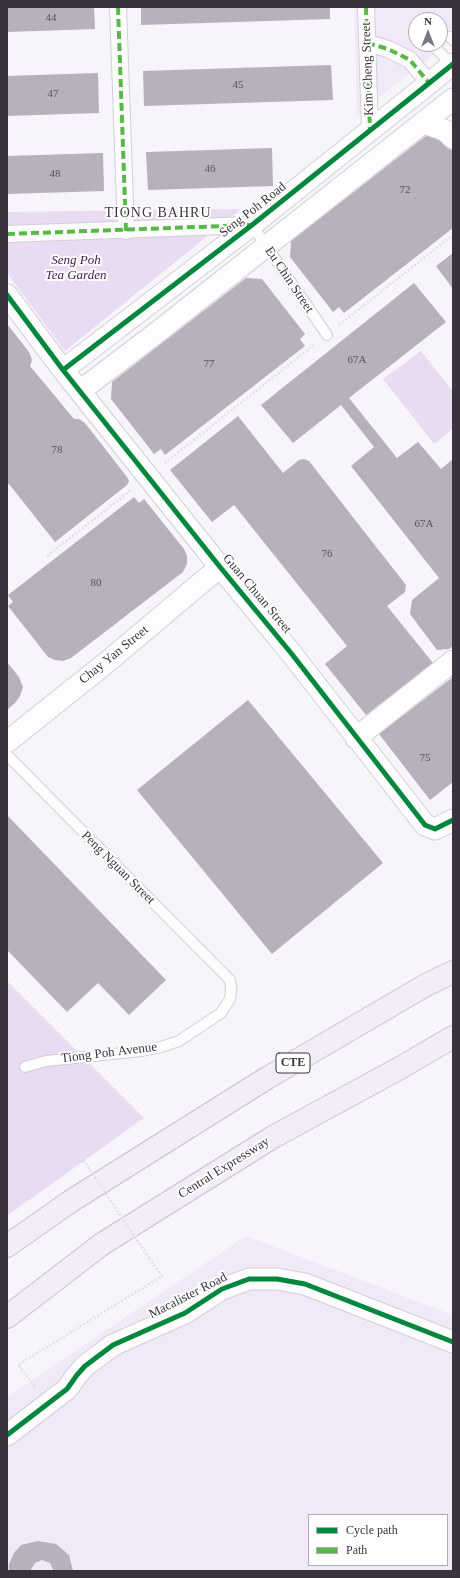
<!DOCTYPE html>
<style>
body{margin:0}
#map{position:relative;width:460px;height:1578px;overflow:hidden;background:#f8f4fb;font-family:Georgia,serif}
canvas{display:block}
.frame{position:absolute;inset:0;border:8px solid #3a333e;pointer-events:none}
.legend{position:absolute;left:308px;top:1514px;width:140px;height:52px;box-sizing:border-box;background:#fff;border:1px solid #b0adb2;margin:0;padding:5px 7px;list-style:none;font-size:12px;color:#3a333e}
.legend li{display:flex;align-items:center;gap:8px;height:20px}
.legend b{width:20px;border:1px solid #b0adb2}
.north{position:absolute;left:408px;top:12px;width:40px;height:40px;box-sizing:border-box;background:#fff;border:1px solid #b0adb2;border-radius:50%;rotate:0deg;font-size:11px;font-weight:700;line-height:16px;text-align:center;color:#3a333e}
.north::after{content:'';display:block;margin:auto;width:14px;height:18px;background:#7c7780;clip-path:polygon(50% 0,100% 100%,50% 72%,0 100%)}
</style>
<div id="map">
<canvas width="460" height="1578"></canvas>
<div class="frame"></div>
<ul class="legend">
<li><b style="height:5px;background:#00873e"></b>Cycle path</li>
<li><b style="height:5px;background:#58b947"></b>Path</li>
</ul>
<div class="north">N</div>
</div>
<script>
const ctx = document.querySelector('canvas').getContext('2d');
ctx.lineJoin = 'round';
function paint(path, color) {
  ctx.fillStyle = color;
  ctx.fill(path, 'evenodd');
}
function shape(rows) {
  const path = new Path2D();
  for (const r of rows) {
    path.moveTo(r[0], r[1]);
    for (let i = 2; i < r.length; i += 2) path.lineTo(r[i], r[i + 1]);
  }
  return path;
}
function trace(path, color, width, dash) {
  ctx.strokeStyle = color;
  ctx.lineWidth = width;
  ctx.lineCap = dash ? 'butt' : 'round';
  ctx.setLineDash(dash || []);
  ctx.stroke(path);
}
function write(font, color, halo, rows, align = 'center') {
  ctx.font = font + ' Georgia,serif';
  ctx.lineWidth = 4;
  ctx.setLineDash([]);
  ctx.textBaseline = 'middle';
  ctx.strokeStyle = halo;
  ctx.fillStyle = color;
  for (const [text, x, y, turn = 0] of rows) {
    ctx.save();
    ctx.translate(x, y);
    ctx.rotate((+turn || 0) * Math.PI / 180);
    ctx.textAlign = isNaN(turn) ? turn : align;
    if (halo) ctx.strokeText(text, 0, 0);
    ctx.fillText(text, 0, 0);
    ctx.restore();
  }
}
const built = shape([
 [354,7,453,7,453,39,357,115],
 [416,20,440,20,440,44,416,44],
 [246,1236,453,1315,453,1571,7,1571,7,1397],
 [309,1515,447,1515,447,1565,309,1565]
]);
const green = shape([
 [241,209,65,351,7,273,7,212],
 [421,351,453,392,453,429,434,444,383,379],
 [7,981,144,1118,7,1216]
]);
const building = shape([
 [7,7,94,7,95,29,7,32],
 [141,7,330,7,330,19,141,25],
 [331,65,333,100,144,106,143,71],
 [98,73,99,113,7,116,7,76],
 [427,135,441,137,453,152,453,228,344,313,339,307,333,312,290,257,291,241],
 [272,148,273,186,148,190,146,152],
 [103,153,104,191,7,194,7,156],
 [453,253,453,289,436,266],
 [246,278,262,279,305,334,300,339,305,346,165,455,161,449,154,454,111,399,112,382],
 [414,283,446,322,349,398,397,458,418,442,441,469,453,459,453,646,449,649,437,650,410,614,412,600,439,578,351,466,374,447,341,405,293,443,261,405],
 [7,324,29,352,32,360,30,366,74,419,79,419,85,423,127,477,129,481,127,485,55,542,9,484,7,485],
 [238,416,283,473,299,460,304,459,309,461,406,585,405,592,387,606,433,663,366,715,325,664,347,646,234,505,212,522,170,470],
 [134,497,139,503,144,499,184,549,187,556,187,564,183,572,71,658,63,661,55,660,48,657,8,606,13,602,8,595],
 [7,662,19,677,23,687,20,696,15,703,7,710],
 [453,677,453,782,430,800,379,734],
 [248,700,383,863,272,954,137,790],
 [7,815,166,980,129,1015,98,983,67,1012,7,950],
 [38,1541,56,1544,69,1555,73,1571,54,1571,50,1563,42,1560,35,1563,30,1571,9,1571,9,1564,14,1553,21,1545]
]);
const path = shape([
 [339,325,453,235],
 [165,463,315,344],
 [47,556,131,490],
 [7,1186,21,1179,68,1137,34,1082],
 [35,1386,18,1365,162,1276,149,1258]
]);
const service = shape([
 [450,37,453,40],
 [432,44,453,66],
 [252,225,327,335],
 [7,755,230,980,231,989,230,999,221,1013,179,1041,161,1047,142,1051,46,1061,25,1067]
]);
const pedestrian = shape([
 [118,7,126,231],
 [366,7,370,131],
 [367,43,388,49,410,60,429,83],
 [7,234,252,225]
]);
const minor = shape([
 [422,123,439,128,446,131,453,138],
 [7,295,63,370,220,567,291,653,425,825,435,829,453,820],
 [63,370,252,225,453,64],
 [80,391,155,334,453,99],
 [356,738,453,661],
 [7,742,106,663,220,567],
 [7,1435,67,1389,77,1375,85,1366,113,1345,185,1313,222,1289,249,1279,277,1279,305,1284,453,1342]
]);
const motorway = shape([
 [7,1246,71,1201,267,1078,426,985,453,972],
 [7,1317,102,1244,273,1137,400,1068,453,1037]
]);
const pathBridge = shape([
 [68,1137,149,1258]
]);
const quiet = shape([
 [118,7,126,231],
 [366,7,370,131],
 [367,43,388,49,410,60,429,83],
 [7,234,251,225]
]);
const cycleway = shape([
 [7,295,63,370,220,567,291,653,425,825,435,829,453,820],
 [63,370,252,225,453,64],
 [7,1435,67,1389,77,1375,85,1366,113,1345,185,1313,222,1289,249,1279,277,1279,305,1284,453,1342]
]);
const numberNames = [
 ["44",51,18],
 ["45",238,85],
 ["47",53,94],
 ["46",210,169],
 ["48",55,174],
 ["72",405,190],
 ["67A",357,360],
 ["77",209,364],
 ["78",57,450],
 ["67A",424,524],
 ["76",327,554],
 ["80",96,583],
 ["75",425,758]
];
const shields = [
 [293,1063,34]
];
const shieldNames = [
 ["CTE",293,1063]
];
const streetNames = [
 ["Kim Cheng Street",368,69,-92],
 ["Seng Poh Road",253,210,-38],
 ["Eu Chin Street",289,280,56],
 ["Guan Chuan Street",257,594,50],
 ["Chay Yan Street",114,655,-39],
 ["Peng Nguan Street",118,868,45],
 ["Tiong Poh Avenue",109,1053,-7],
 ["Central Expressway",224,1168,-32],
 ["Macalister Road",188,1296,-27]
];
const parkNames = [
 ["Seng Poh",76,261],
 ["Tea Garden",76,276]
];
const neighbourhoodNames = [
 ["TIONG BAHRU",158,213]
];
paint(built, '#f2e9f8');
paint(green, '#e9dcf2');
paint(building, '#b8b0bd');
trace(service, '#d4ced8', 12);
trace(pedestrian, '#d4ced8', 18);
trace(minor, '#d4ced8', 23);
trace(motorway, '#c9c2ce', 24);
trace(path, '#e3e1e3', 2.5, [2, 2]);
trace(service, '#fefdfe', 10);
trace(pedestrian, '#fefdfe', 16);
trace(minor, '#fefdfe', 21);
trace(motorway, '#f2edf6', 22);
trace(pathBridge, '#e3e1e3', 2.5, [2, 2]);
trace(quiet, '#58b947', 4, [8, 4]);
trace(cycleway, '#00873e', 5);
write('11px', '#5a525e', null, numberNames);
for (const [x, y, w] of shields) {
  const box = new Path2D();
  box.roundRect(x - w / 2, y - 10, w, 20, 3);
  ctx.fillStyle = '#fff';
  ctx.fill(box);
  trace(box, '#3a333e', 1);
}
write('bold 12px', '#3a333e', null, shieldNames);
write('13px', '#3a333e', '#fff', streetNames);
write('italic 13px', '#401457', '#fff', parkNames);
ctx.letterSpacing = '1px';
write('14px', '#403249', '#fff', neighbourhoodNames);
ctx.letterSpacing = '0px';
</script>
